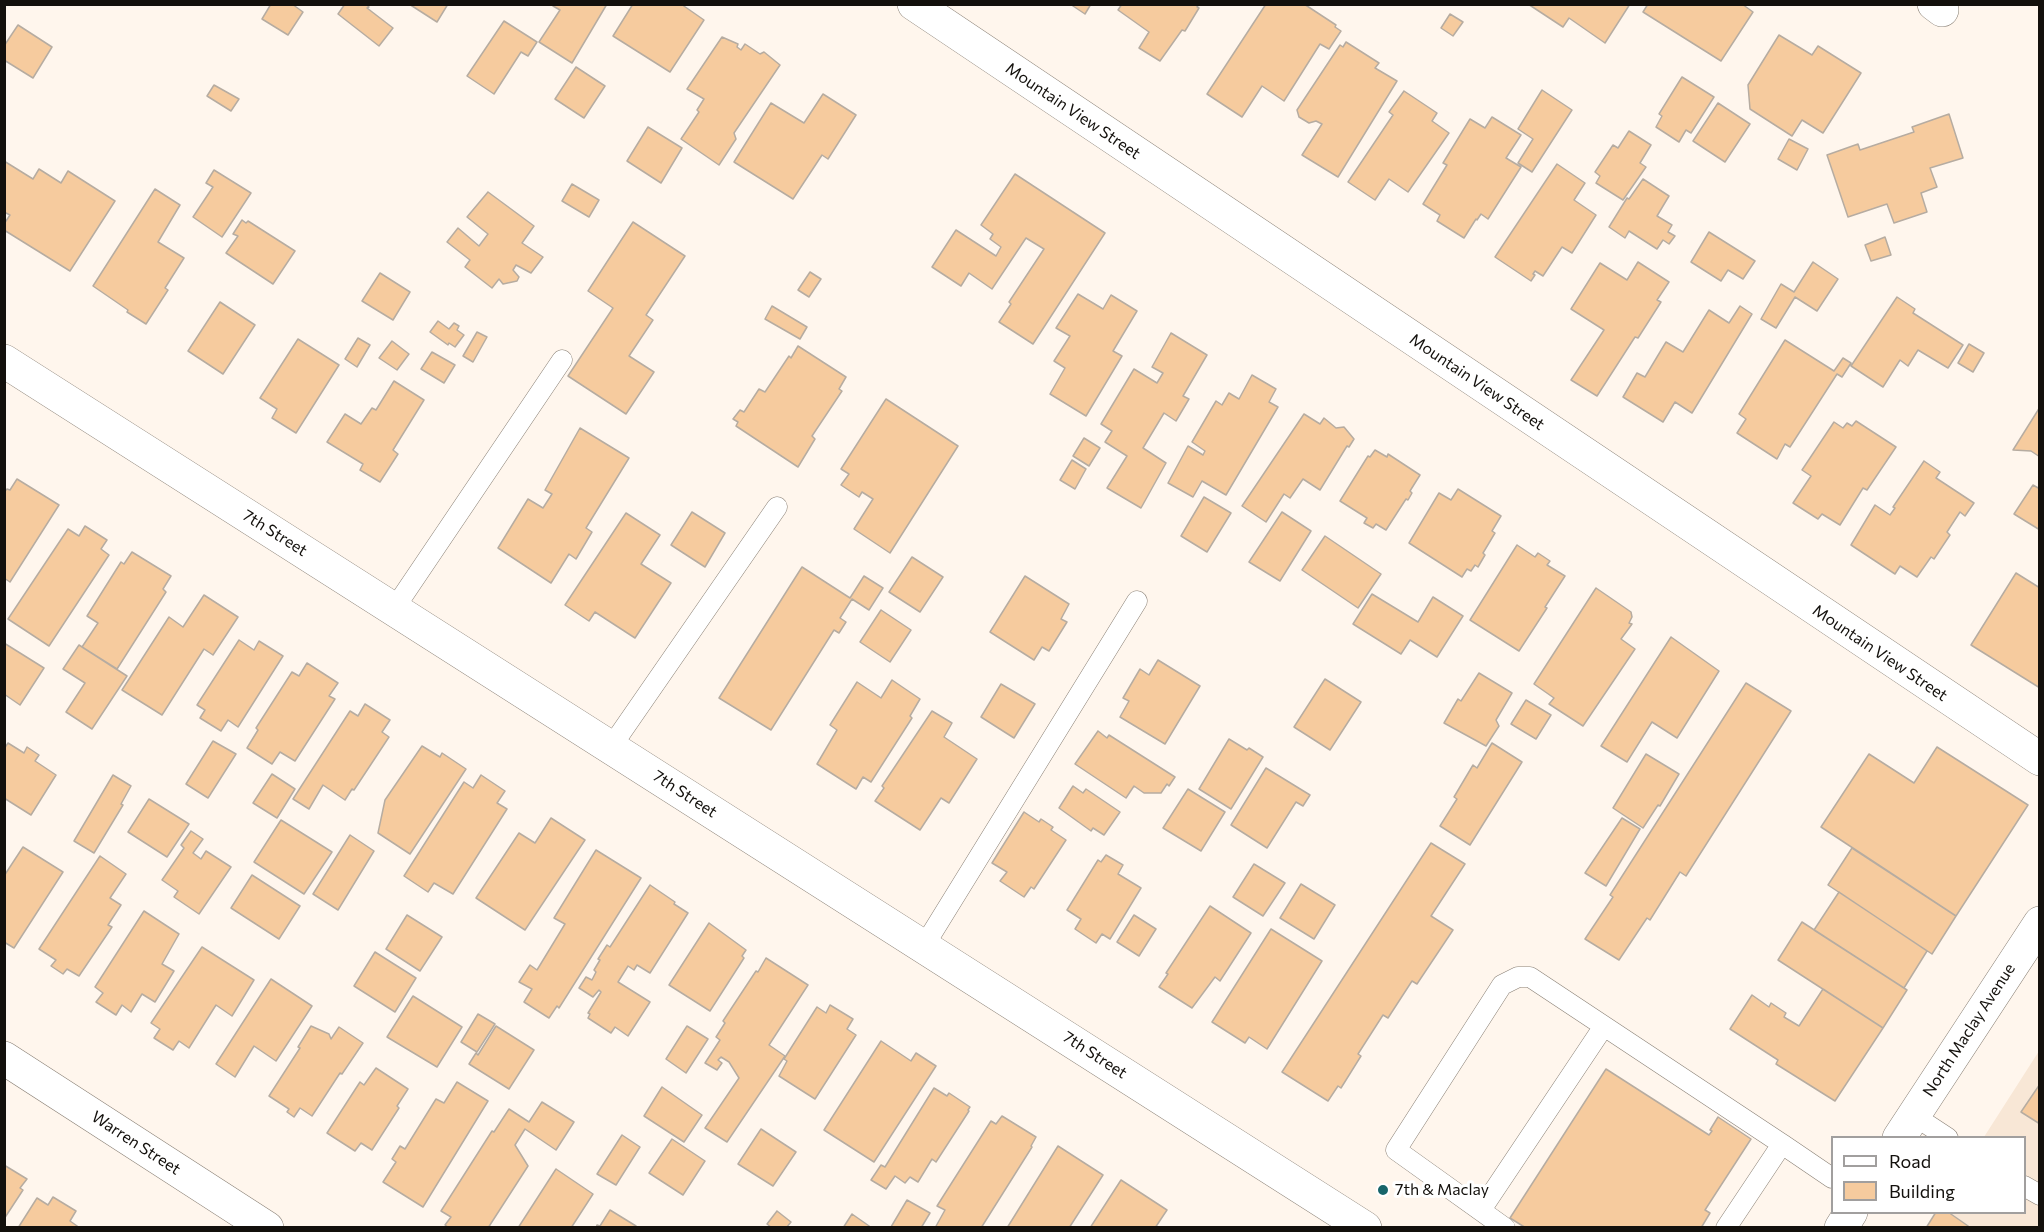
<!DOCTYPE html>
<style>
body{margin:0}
#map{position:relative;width:2044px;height:1232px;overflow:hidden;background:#fff6ed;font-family:Commissioner,sans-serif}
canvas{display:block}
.frame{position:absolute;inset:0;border:6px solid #13100c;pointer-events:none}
.legend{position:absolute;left:1831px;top:1136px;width:195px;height:78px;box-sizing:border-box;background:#fff;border:2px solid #a19f9e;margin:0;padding:8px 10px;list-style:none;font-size:18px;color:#13100c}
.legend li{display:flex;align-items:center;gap:12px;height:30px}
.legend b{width:30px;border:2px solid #a19f9e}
</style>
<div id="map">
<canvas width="2044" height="1232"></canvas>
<div class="frame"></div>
<ul class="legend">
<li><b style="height:8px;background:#fff"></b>Road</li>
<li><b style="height:16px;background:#f6cb9e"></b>Building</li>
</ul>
</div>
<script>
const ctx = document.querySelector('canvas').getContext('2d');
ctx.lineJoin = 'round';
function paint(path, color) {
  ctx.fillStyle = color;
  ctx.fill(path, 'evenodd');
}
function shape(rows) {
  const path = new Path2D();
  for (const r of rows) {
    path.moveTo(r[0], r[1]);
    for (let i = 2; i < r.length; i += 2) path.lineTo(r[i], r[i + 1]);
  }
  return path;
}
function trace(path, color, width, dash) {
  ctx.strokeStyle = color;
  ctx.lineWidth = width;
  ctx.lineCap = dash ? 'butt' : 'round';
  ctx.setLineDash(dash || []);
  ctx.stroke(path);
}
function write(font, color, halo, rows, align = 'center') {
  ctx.font = font + ' Commissioner,sans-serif';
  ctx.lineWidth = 6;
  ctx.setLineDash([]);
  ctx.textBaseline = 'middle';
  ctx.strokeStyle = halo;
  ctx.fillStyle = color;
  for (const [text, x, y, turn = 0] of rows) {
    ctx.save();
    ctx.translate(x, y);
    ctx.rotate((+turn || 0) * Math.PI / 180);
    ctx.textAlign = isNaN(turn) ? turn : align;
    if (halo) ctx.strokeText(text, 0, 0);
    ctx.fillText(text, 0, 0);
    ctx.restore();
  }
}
const built = shape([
 [2039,1051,2039,1227,1926,1228,1936,1213,2024,1212,2024,1138,1984,1137]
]);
const building = shape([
 [271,4,292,4,303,12,288,35,262,19,271,4],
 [345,4,366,4,369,7,367,8,393,28,379,46,338,14,345,4],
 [409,4,448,4,437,22,409,4],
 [555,4,607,4,572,63,539,42,560,10,553,6,555,4],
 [633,4,681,4,704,20,670,72,613,36,633,4],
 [1070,4,1091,4,1085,14,1070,4],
 [1122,4,1199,4,1197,7,1199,8,1185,31,1182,30,1160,61,1139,48,1149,32,1118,10,1122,4],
 [1266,4,1304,4,1336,25,1335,27,1341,31,1329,49,1320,44,1284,101,1262,86,1242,117,1207,94,1266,4],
 [1528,4,1630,4,1605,43,1569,18,1563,27,1528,4],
 [1648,4,1742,4,1753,12,1721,61,1643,12,1648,4],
 [1450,14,1463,22,1453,36,1441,28,1450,14],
 [504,21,537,42,528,56,521,52,494,94,467,76,504,21],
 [18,25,52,47,33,78,4,60,4,46,18,25],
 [1779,35,1812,55,1818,46,1861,73,1823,133,1802,120,1792,136,1750,109,1748,85,1779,35],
 [722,37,738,44,737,47,741,50,745,44,760,54,764,52,780,65,734,133,736,139,719,165,681,139,699,112,697,110,704,99,687,89,722,37],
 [1346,42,1379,63,1375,68,1397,81,1338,177,1302,155,1322,124,1316,121,1309,123,1299,117,1297,110,1340,45,1343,47,1346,42],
 [576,67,605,86,584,118,555,99,576,67],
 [1682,77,1714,97,1691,133,1686,130,1679,142,1656,127,1662,116,1659,114,1682,77],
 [214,85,239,99,231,111,207,96,214,85],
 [1542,90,1572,110,1532,172,1518,163,1533,139,1518,129,1542,90],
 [1404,91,1437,113,1432,121,1449,133,1408,192,1389,179,1375,200,1348,182,1393,115,1389,112,1404,91],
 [823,94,856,115,828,159,822,155,793,199,734,162,771,103,804,123,823,94],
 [1718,103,1750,124,1725,162,1693,141,1718,103],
 [1949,114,1963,158,1930,168,1937,187,1921,193,1927,212,1894,223,1887,204,1848,217,1827,155,1858,144,1860,150,1914,132,1912,127,1949,114],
 [1492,117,1521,135,1506,158,1521,167,1488,219,1481,214,1477,220,1476,219,1464,238,1437,221,1440,215,1423,204,1447,165,1443,163,1470,119,1485,128,1492,117],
 [648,127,682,148,661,183,627,161,648,127],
 [1629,131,1651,145,1640,163,1646,167,1623,200,1596,183,1600,176,1595,172,1613,145,1618,148,1629,131],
 [1789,139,1808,149,1797,170,1778,159,1789,139],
 [4,161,33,179,39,169,61,183,68,171,115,201,70,271,4,230,4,224,10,215,4,212,4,161],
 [1557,164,1585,183,1574,200,1596,215,1572,253,1562,247,1543,276,1535,271,1533,274,1535,275,1531,281,1495,257,1557,164],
 [214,170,251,193,222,237,193,217,213,187,206,183,214,170],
 [1015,174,1105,233,1033,344,999,322,1011,304,1009,302,1044,249,1026,238,992,289,969,273,961,286,932,267,956,230,996,256,1001,247,990,239,993,234,981,225,1015,174],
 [1643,179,1669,196,1657,216,1672,225,1668,232,1675,236,1669,244,1663,240,1657,249,1629,231,1625,238,1609,227,1627,198,1629,199,1643,179],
 [572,184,599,200,589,217,562,201,572,184],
 [155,189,180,205,158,242,184,258,165,288,168,290,146,324,127,312,128,310,93,286,155,189],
 [488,192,534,226,522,243,543,257,531,273,516,265,513,270,519,277,517,281,503,284,499,279,492,288,465,267,470,260,447,242,458,228,479,246,488,234,467,217,488,192],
 [242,220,246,223,248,221,295,251,273,284,226,253,238,236,233,234,242,220],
 [633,222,685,256,646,315,653,320,629,356,654,372,626,414,568,376,613,308,588,291,633,222],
 [1709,232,1755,261,1743,279,1728,270,1721,281,1691,262,1709,232],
 [1885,237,1891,255,1871,261,1865,245,1885,237],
 [1638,262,1669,282,1657,300,1661,302,1638,338,1635,337,1597,396,1571,380,1604,330,1571,309,1600,263,1627,280,1638,262],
 [1813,262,1838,279,1817,311,1795,297,1776,328,1761,319,1781,284,1794,292,1813,262],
 [810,272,821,279,809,297,798,290,810,272],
 [380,273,410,292,393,320,362,301,380,273],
 [1078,294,1103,309,1111,295,1137,311,1113,351,1122,356,1086,416,1050,394,1065,368,1054,361,1070,336,1056,328,1078,294],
 [1897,297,1915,309,1913,313,1963,345,1948,368,1918,350,1908,366,1900,360,1883,387,1851,366,1897,297],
 [220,302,255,325,223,374,188,351,220,302],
 [772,306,807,327,800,339,765,319,772,306],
 [1740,306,1752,314,1692,413,1675,402,1663,422,1623,397,1637,373,1645,377,1666,342,1683,352,1709,310,1729,323,1740,306],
 [438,321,449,329,454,323,459,326,457,330,464,335,455,347,449,343,448,345,430,332,438,321],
 [477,332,487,337,473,362,463,356,477,332],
 [1171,333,1207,355,1183,396,1189,399,1176,421,1164,413,1143,448,1166,463,1141,508,1107,488,1127,456,1105,442,1112,431,1101,424,1134,369,1157,383,1163,373,1152,367,1171,333],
 [358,338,370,345,357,367,345,359,358,338],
 [298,339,339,365,296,433,272,418,277,409,260,398,298,339],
 [1785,340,1834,371,1843,358,1851,363,1842,377,1837,374,1790,447,1785,444,1777,459,1737,433,1746,419,1739,414,1785,340],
 [392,341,409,354,397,370,379,358,392,341],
 [1969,344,1984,353,1973,372,1958,363,1969,344],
 [798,346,846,377,839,389,842,391,812,436,815,439,798,467,736,426,738,422,733,419,740,410,744,412,759,389,765,392,789,356,791,358,798,346],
 [432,352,455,365,444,383,421,369,432,352],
 [1252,375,1276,389,1269,402,1278,407,1226,495,1202,481,1193,497,1168,483,1188,446,1203,455,1205,451,1192,442,1216,401,1222,405,1229,393,1239,399,1252,375],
 [394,381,424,400,393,450,398,454,380,482,360,470,363,464,327,442,345,414,361,424,372,408,376,410,394,381],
 [886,399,958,446,890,553,854,529,873,499,862,492,859,497,841,485,849,474,841,469,886,399],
 [2040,407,2040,457,2031,451,2013,450,2040,407],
 [1304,414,1320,424,1324,418,1336,428,1344,427,1354,439,1349,447,1347,446,1320,490,1303,479,1290,498,1284,494,1266,522,1242,506,1304,414],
 [1856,421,1896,447,1867,490,1863,488,1840,525,1822,514,1818,519,1793,503,1811,476,1802,470,1834,422,1843,428,1847,423,1852,426,1856,421],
 [580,428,629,458,586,528,592,532,576,559,569,554,551,583,498,548,528,499,543,508,552,494,545,490,580,428],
 [1084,438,1100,448,1089,466,1073,456,1084,438],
 [1375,450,1387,457,1388,454,1420,475,1410,491,1412,493,1408,500,1406,499,1386,530,1376,524,1373,528,1364,523,1367,518,1340,501,1368,456,1370,457,1375,450],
 [1072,460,1086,469,1075,489,1060,480,1072,460],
 [1924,461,1940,472,1936,478,1974,503,1965,516,1960,512,1947,532,1950,535,1934,559,1931,557,1917,577,1900,566,1895,574,1851,545,1875,505,1890,515,1895,508,1893,507,1924,461],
 [17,479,59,505,10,582,4,578,4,492,7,489,10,490,17,479],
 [2033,485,2040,489,2040,530,2014,514,2033,485],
 [1458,489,1501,516,1492,531,1495,533,1483,553,1485,555,1478,567,1475,565,1471,571,1467,569,1462,577,1409,543,1439,493,1451,500,1458,489],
 [1204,497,1231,513,1207,552,1181,536,1204,497],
 [692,512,725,533,705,567,671,545,692,512],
 [1282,512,1311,531,1280,581,1249,562,1282,512],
 [626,513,660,535,641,564,671,583,635,638,595,612,589,621,565,605,626,513],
 [85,526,107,540,101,549,109,555,49,646,8,619,68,529,79,536,85,526],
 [1325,536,1381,574,1358,608,1302,570,1325,536],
 [1517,545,1535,557,1538,553,1550,561,1547,565,1565,576,1545,607,1547,608,1519,651,1470,620,1517,545],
 [132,552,171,576,163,589,166,592,117,669,82,647,98,623,87,616,121,562,124,564,132,552],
 [912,557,943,577,920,612,889,592,912,557],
 [802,567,850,598,864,576,883,588,869,610,852,599,840,618,846,622,839,633,834,630,771,730,719,698,802,567],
 [2016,573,2040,588,2040,688,1971,645,2016,573],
 [1025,576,1069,604,1061,619,1067,622,1049,651,1042,647,1034,660,990,632,1025,576],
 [1596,588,1631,612,1632,617,1629,623,1632,624,1621,639,1635,649,1583,726,1549,704,1554,698,1534,684,1596,588],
 [1372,594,1418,622,1433,597,1463,616,1437,657,1410,640,1401,654,1353,624,1372,594],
 [204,595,238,617,213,655,204,649,162,715,122,690,169,617,183,627,204,595],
 [881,610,911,630,890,662,860,642,881,610],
 [1671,637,1719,671,1677,738,1652,722,1627,762,1601,746,1671,637],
 [239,640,254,650,259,641,283,656,238,727,228,720,221,731,200,718,205,710,197,705,239,640],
 [4,643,44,668,20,705,4,694,4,643],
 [79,645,127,676,92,729,66,712,85,683,63,669,79,645],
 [1158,660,1200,686,1165,744,1120,717,1129,701,1123,698,1140,669,1149,675,1158,660],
 [307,663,338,683,329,696,335,699,295,761,280,752,272,764,247,748,258,730,256,728,292,672,299,676,307,663],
 [1479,673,1512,693,1496,720,1499,726,1486,746,1444,723,1458,699,1461,701,1479,673],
 [1325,679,1361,702,1330,750,1294,727,1325,679],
 [892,680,920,699,910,716,912,718,871,782,863,777,856,789,817,764,837,730,830,725,857,682,881,698,892,680],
 [1746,683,1791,711,1686,876,1680,872,1650,920,1647,918,1619,960,1585,939,1613,897,1610,895,1746,683],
 [1001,684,1035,704,1014,738,981,717,1001,684],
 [1526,700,1551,715,1536,739,1511,724,1526,700],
 [365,704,390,720,382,732,389,737,354,790,352,789,345,800,323,785,309,809,293,799,350,711,358,716,365,704],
 [932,711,952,723,944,737,977,759,949,803,941,798,920,830,875,801,884,788,882,786,932,711],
 [1098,731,1107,738,1109,735,1175,777,1169,786,1167,784,1161,793,1144,793,1134,786,1126,798,1075,764,1098,731],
 [1229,739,1247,750,1249,748,1263,757,1231,809,1199,789,1229,739],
 [213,741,236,754,208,798,186,784,213,741],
 [8,743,24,753,27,747,39,755,35,761,56,775,31,815,4,798,4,749,8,743],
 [1492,743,1522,762,1470,845,1440,826,1457,799,1454,797,1473,765,1477,768,1492,743],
 [422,746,440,757,442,753,466,769,410,854,378,833,385,800,422,746],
 [1937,747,2028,805,1956,916,1821,827,1869,754,1914,783,1937,747],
 [1646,754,1679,774,1660,806,1658,805,1643,828,1613,808,1646,754],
 [1266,768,1310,795,1303,806,1296,802,1267,848,1231,825,1266,768],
 [272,774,295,789,277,818,253,803,272,774],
 [113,775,131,786,121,804,123,805,94,853,74,841,113,775],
 [481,775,505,791,497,803,507,809,453,894,434,883,428,892,404,876,464,782,473,788,481,775],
 [1073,786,1083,793,1086,789,1120,812,1104,835,1093,828,1091,831,1059,808,1073,786],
 [1188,789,1225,812,1201,851,1163,828,1188,789],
 [149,799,189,824,167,857,128,832,149,799],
 [1024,812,1039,822,1041,819,1053,827,1051,830,1066,840,1034,889,1031,887,1024,897,1000,881,1007,872,992,863,1024,812],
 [551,818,585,840,525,930,476,898,519,833,535,843,551,818],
 [1622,818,1640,829,1606,886,1585,873,1622,818],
 [281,820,332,852,304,894,254,862,281,820],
 [191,831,203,839,193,853,201,859,206,851,231,867,199,914,174,897,178,891,162,880,184,848,181,845,191,831],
 [350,835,374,851,338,910,313,894,350,835],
 [1431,843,1465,864,1431,916,1453,930,1417,984,1412,981,1388,1018,1383,1015,1358,1054,1361,1056,1341,1088,1338,1086,1328,1101,1282,1072,1431,843],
 [23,847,63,872,14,948,4,942,4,876,23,847],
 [1852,848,1956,916,1932,954,1828,885,1852,848],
 [596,850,641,878,559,1008,557,1006,549,1018,524,1002,532,989,519,982,530,965,537,970,565,924,554,918,596,850],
 [1106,855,1123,865,1118,874,1141,888,1110,939,1102,934,1096,943,1075,929,1081,919,1067,910,1098,860,1101,862,1106,855],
 [100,856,126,874,110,898,121,905,108,925,112,927,79,976,67,969,63,974,51,966,56,960,39,949,100,856],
 [1254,864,1285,883,1263,916,1233,897,1254,864],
 [252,875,300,906,279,939,231,908,252,875],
 [1301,884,1335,905,1314,939,1280,918,1301,884],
 [650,885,675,902,674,904,688,913,650,973,637,965,634,970,628,966,618,982,650,1002,628,1036,615,1027,611,1033,588,1018,590,1014,588,1013,601,992,599,990,593,997,579,988,586,977,592,980,596,972,594,970,600,960,598,959,607,945,610,947,650,885],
 [1839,892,1927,951,1904,988,1814,930,1839,892],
 [1210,906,1251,933,1220,981,1215,977,1192,1008,1159,987,1168,974,1166,973,1210,906],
 [144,911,179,934,162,964,174,971,155,1002,142,994,131,1012,122,1005,116,1015,96,1002,103,993,95,987,144,911],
 [407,915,442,937,420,971,386,949,407,915],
 [1134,915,1156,929,1139,956,1117,942,1134,915],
 [1802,922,1907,990,1883,1028,1778,960,1802,922],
 [709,923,746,950,742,956,744,958,710,1011,669,985,709,923],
 [1271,929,1322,961,1267,1049,1249,1037,1245,1043,1212,1022,1271,929],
 [202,947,254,980,232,1016,216,1005,189,1048,179,1041,173,1050,154,1038,160,1029,151,1023,202,947],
 [375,952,416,978,395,1012,354,986,375,952],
 [766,958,808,985,769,1045,785,1056,727,1142,705,1128,739,1078,729,1062,721,1057,718,1060,722,1063,717,1070,705,1063,720,1040,716,1037,725,1023,723,1021,756,971,758,972,766,958],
 [271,979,312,1006,276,1061,254,1046,235,1077,216,1064,271,979],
 [1823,989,1883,1028,1835,1101,1776,1064,1778,1060,1730,1029,1752,995,1769,1007,1771,1003,1786,1013,1784,1017,1799,1026,1823,989],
 [413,996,462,1027,437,1067,387,1037,413,996],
 [830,1005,853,1019,847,1029,856,1035,815,1099,779,1076,787,1061,784,1059,817,1007,826,1013,830,1005],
 [478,1014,495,1024,477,1052,461,1042,478,1014],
 [311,1026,329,1034,331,1039,339,1027,363,1043,342,1074,340,1073,312,1116,300,1108,294,1117,287,1112,289,1109,269,1096,300,1048,298,1047,311,1026],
 [496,1026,534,1050,509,1089,469,1064,476,1053,478,1055,496,1026],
 [687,1026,708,1039,686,1073,666,1059,687,1026],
 [881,1041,911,1061,916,1053,936,1066,874,1162,824,1130,881,1041],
 [376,1068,408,1089,397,1106,399,1108,372,1150,361,1143,355,1151,327,1133,360,1082,364,1085,376,1068],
 [1606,1069,1709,1135,1712,1131,1710,1130,1718,1117,1751,1139,1705,1210,1710,1213,1701,1228,1526,1228,1510,1218,1606,1069],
 [457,1082,488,1101,423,1207,383,1182,396,1162,392,1159,400,1146,405,1149,436,1099,444,1103,457,1082],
 [2040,1084,2040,1124,2021,1112,2040,1084],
 [662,1087,702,1115,684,1142,644,1116,662,1087],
 [934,1088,947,1096,949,1093,970,1107,968,1110,969,1111,936,1162,932,1159,918,1182,910,1177,905,1183,895,1176,886,1189,871,1180,881,1165,885,1167,934,1088],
 [542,1102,574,1122,556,1150,525,1129,515,1145,528,1166,488,1228,449,1228,445,1225,451,1217,441,1211,492,1131,494,1132,509,1109,529,1122,542,1102],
 [1002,1116,1036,1137,1031,1146,1032,1147,981,1228,935,1228,945,1210,937,1206,991,1121,996,1124,1002,1116],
 [761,1129,796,1152,773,1186,738,1164,761,1129],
 [622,1135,640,1147,616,1185,597,1174,622,1135],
 [672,1139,705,1161,683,1195,649,1173,672,1139],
 [1058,1146,1103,1175,1069,1228,1007,1228,1058,1146],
 [4,1165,27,1179,20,1188,23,1190,4,1219,4,1165],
 [556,1169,593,1194,571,1228,518,1228,556,1169],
 [1121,1180,1167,1210,1155,1228,1090,1228,1121,1180],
 [53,1197,76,1211,70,1221,80,1228,18,1228,37,1198,48,1205,53,1197],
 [907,1200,930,1213,921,1228,892,1228,891,1227,907,1200],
 [610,1210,636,1226,636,1228,596,1228,597,1225,600,1226,610,1210],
 [777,1211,791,1222,786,1228,772,1228,767,1224,777,1211],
 [1936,1212,1948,1212,1971,1228,1926,1228,1936,1212],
 [852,1214,872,1228,843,1228,852,1214]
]);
const service = shape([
 [394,609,562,360],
 [611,747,777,507],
 [924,946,1137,601],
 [1913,1115,1948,1138],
 [2024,1186,2040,1195],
 [1481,1210,1604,1026],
 [1505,1228,1396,1150,1502,985,1518,977,1530,977,1782,1144],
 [1726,1228,1782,1144,1832,1178]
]);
const minor = shape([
 [914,4,2040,759],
 [1934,4,1942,10],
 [4,1058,267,1228]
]);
const tertiary = shape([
 [4,361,1365,1228]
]);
const primary = shape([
 [1899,1138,2040,923],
 [1841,1228,1851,1212]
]);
const markers = [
 [1383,1190,6,"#17656a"]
];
const streetNames = [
 ["Mountain View Street",1073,111,34],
 ["Mountain View Street",1477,382,34],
 ["7th Street",275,533,32],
 ["Mountain View Street",1880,653,34],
 ["7th Street",685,794,33],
 ["North Maclay Avenue",1969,1030,-57],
 ["7th Street",1095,1055,33],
 ["Warren Street",136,1143,33]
];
const poiNames = [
 ["7th & Maclay",1395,1190]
];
paint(built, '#f8e7d6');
paint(building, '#f6cb9e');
trace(building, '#b6aca1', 1.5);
trace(service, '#887f74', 21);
trace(minor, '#887f74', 34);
trace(tertiary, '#887f74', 34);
trace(primary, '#887f74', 34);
trace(service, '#fff', 20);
trace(minor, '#fff', 33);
trace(tertiary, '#fff', 33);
trace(primary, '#fff', 33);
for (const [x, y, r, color] of markers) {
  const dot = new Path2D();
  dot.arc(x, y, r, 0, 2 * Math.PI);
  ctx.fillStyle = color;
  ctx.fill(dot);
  trace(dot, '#fff', 2);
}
write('16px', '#13100c', '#fff', streetNames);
write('16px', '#13100c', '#fff', poiNames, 'left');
</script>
